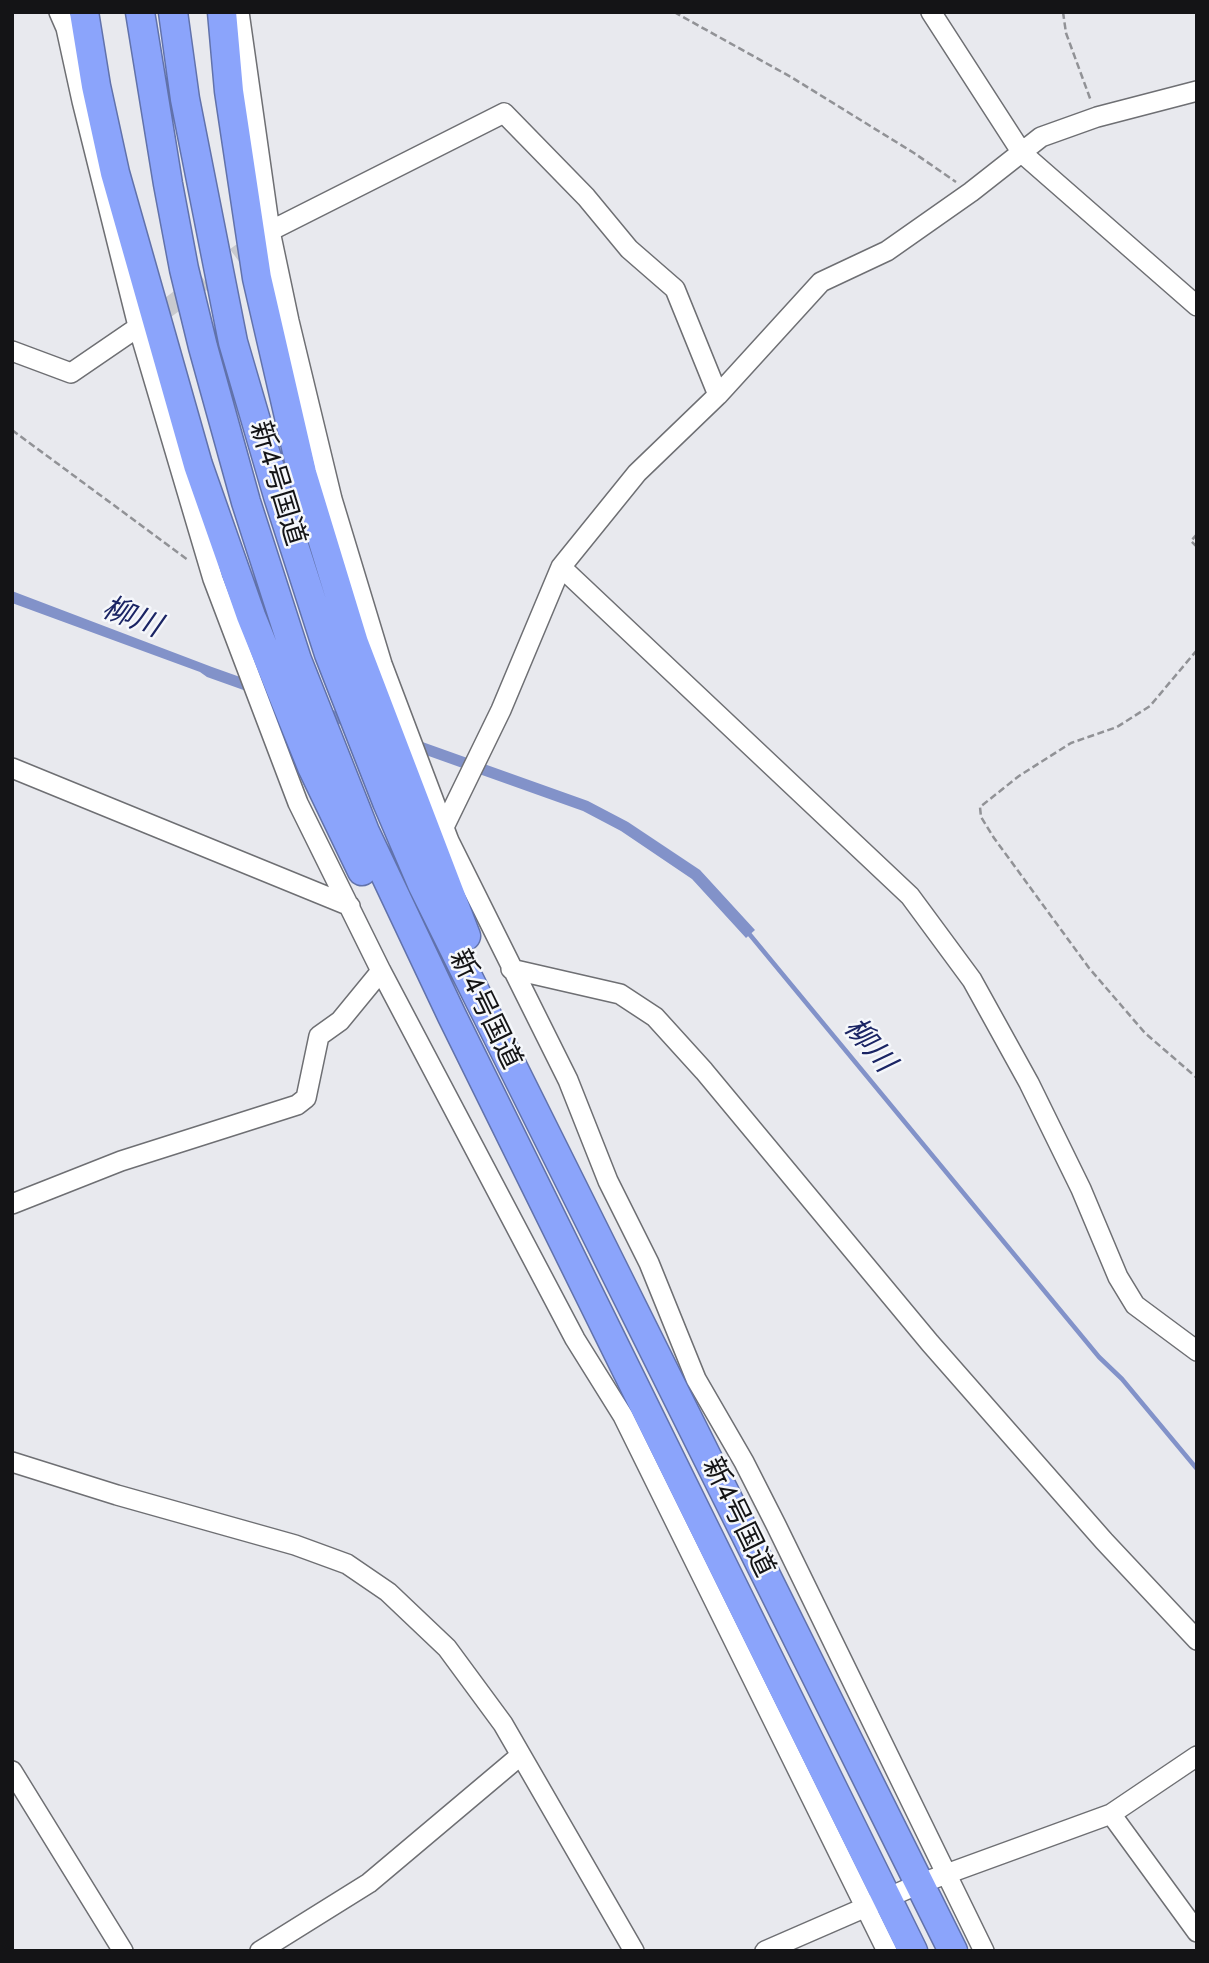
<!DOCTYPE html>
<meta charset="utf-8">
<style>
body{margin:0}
#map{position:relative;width:1209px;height:1963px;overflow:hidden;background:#e8e9ee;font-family:Jost,sans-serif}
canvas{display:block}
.frame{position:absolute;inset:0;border:14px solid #141416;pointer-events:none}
</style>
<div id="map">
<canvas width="1209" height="1963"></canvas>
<div class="frame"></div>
</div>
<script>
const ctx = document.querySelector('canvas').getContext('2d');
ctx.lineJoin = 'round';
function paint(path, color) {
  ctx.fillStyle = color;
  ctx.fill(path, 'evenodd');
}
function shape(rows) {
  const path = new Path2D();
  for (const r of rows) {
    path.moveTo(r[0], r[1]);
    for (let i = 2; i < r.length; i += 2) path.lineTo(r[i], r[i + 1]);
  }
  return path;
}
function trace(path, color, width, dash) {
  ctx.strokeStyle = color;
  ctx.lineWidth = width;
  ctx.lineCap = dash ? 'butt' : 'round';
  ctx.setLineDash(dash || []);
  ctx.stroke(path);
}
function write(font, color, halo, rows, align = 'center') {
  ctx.font = font + ' Jost,"Noto Sans JP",sans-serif';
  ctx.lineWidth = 5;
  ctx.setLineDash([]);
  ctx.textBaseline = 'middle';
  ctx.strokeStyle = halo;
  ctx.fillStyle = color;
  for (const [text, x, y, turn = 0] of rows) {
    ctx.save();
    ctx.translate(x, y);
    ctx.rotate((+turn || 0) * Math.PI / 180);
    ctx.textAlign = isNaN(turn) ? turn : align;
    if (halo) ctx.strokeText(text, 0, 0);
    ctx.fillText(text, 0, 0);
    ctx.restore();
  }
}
const water = shape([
 [12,591,212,667,588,801,628,822,700,870,755,930,746,938,692,879,621,831,583,811,207,677,200,672,12,603]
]);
const stream = shape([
 [746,930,1099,1357,1122,1379,1197,1469]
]);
const minorTunnel = shape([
 [166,309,242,252]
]);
const path = shape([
 [674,12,791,77,914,153,956,182],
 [1063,12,1066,33,1091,101],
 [12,430,188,560],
 [1197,534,1191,541,1197,547],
 [1197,650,1150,706,1117,727,1071,743,1019,776,980,807,981,817,994,838,1089,968,1145,1033,1197,1078]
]);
const minor = shape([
 [59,12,66,28,82,101,138,326,213,579,298,803,381,971,575,1339,623,1416,887,1951],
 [239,12,270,231,289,321,332,499,382,664,449,841,568,1080,608,1181,649,1263,696,1379,744,1462,776,1525,984,1951],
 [931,12,1022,153,1197,306],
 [260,239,270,231,504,113,586,197,629,249,675,289,718,395],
 [12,351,71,373,147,321],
 [561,567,910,896,972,980,1029,1083,1081,1189,1118,1277,1135,1305,1197,1351],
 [12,768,350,906],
 [444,827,501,710,561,567,637,473,718,395,821,282,887,251,971,192,1041,137,1097,117,1197,91],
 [511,969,620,994,655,1017,704,1071,930,1343,1104,1541,1197,1640],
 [12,1204,121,1161,297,1105,306,1098,319,1036,340,1021,381,971],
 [12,1462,117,1495,295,1545,347,1564,388,1592,447,1648,503,1724,634,1951],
 [12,1771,123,1951],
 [1111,1814,1197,1932],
 [260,1951,369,1883,521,1755],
 [765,1951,919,1884,1111,1814,1197,1756]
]);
const highway = shape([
 [84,12,96,86,115,173,198,465,251,616,312,767,362,871],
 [140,12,168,184,184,269,203,347,246,502,297,660,365,832,452,1016,913,1951],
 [173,12,185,99,233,342,278,496,329,654,387,802,422,884,465,971,953,1951],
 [222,12,229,91,257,278,302,473,354,643,466,936]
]);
const streetNames = [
 ["新4号国道",276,484,73],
 ["新4号国道",484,1010,64],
 ["新4号国道",737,1518,64]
];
const waterNames = [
 ["柳川",131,619,21],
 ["柳川",868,1046,50]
];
paint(water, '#8292c9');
trace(stream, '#8292c9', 4.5);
trace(minorTunnel, '#c8c9ce', 19, [19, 10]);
trace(minor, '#6e6f73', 22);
trace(highway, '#6172ab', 31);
trace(path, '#919296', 2.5, [7, 3.5]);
trace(minor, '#fff', 19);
trace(highway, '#8ba4fb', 28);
write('28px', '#141416', '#f5f7fb', streetNames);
write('italic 30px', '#1a2464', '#f5f7fb', waterNames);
</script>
